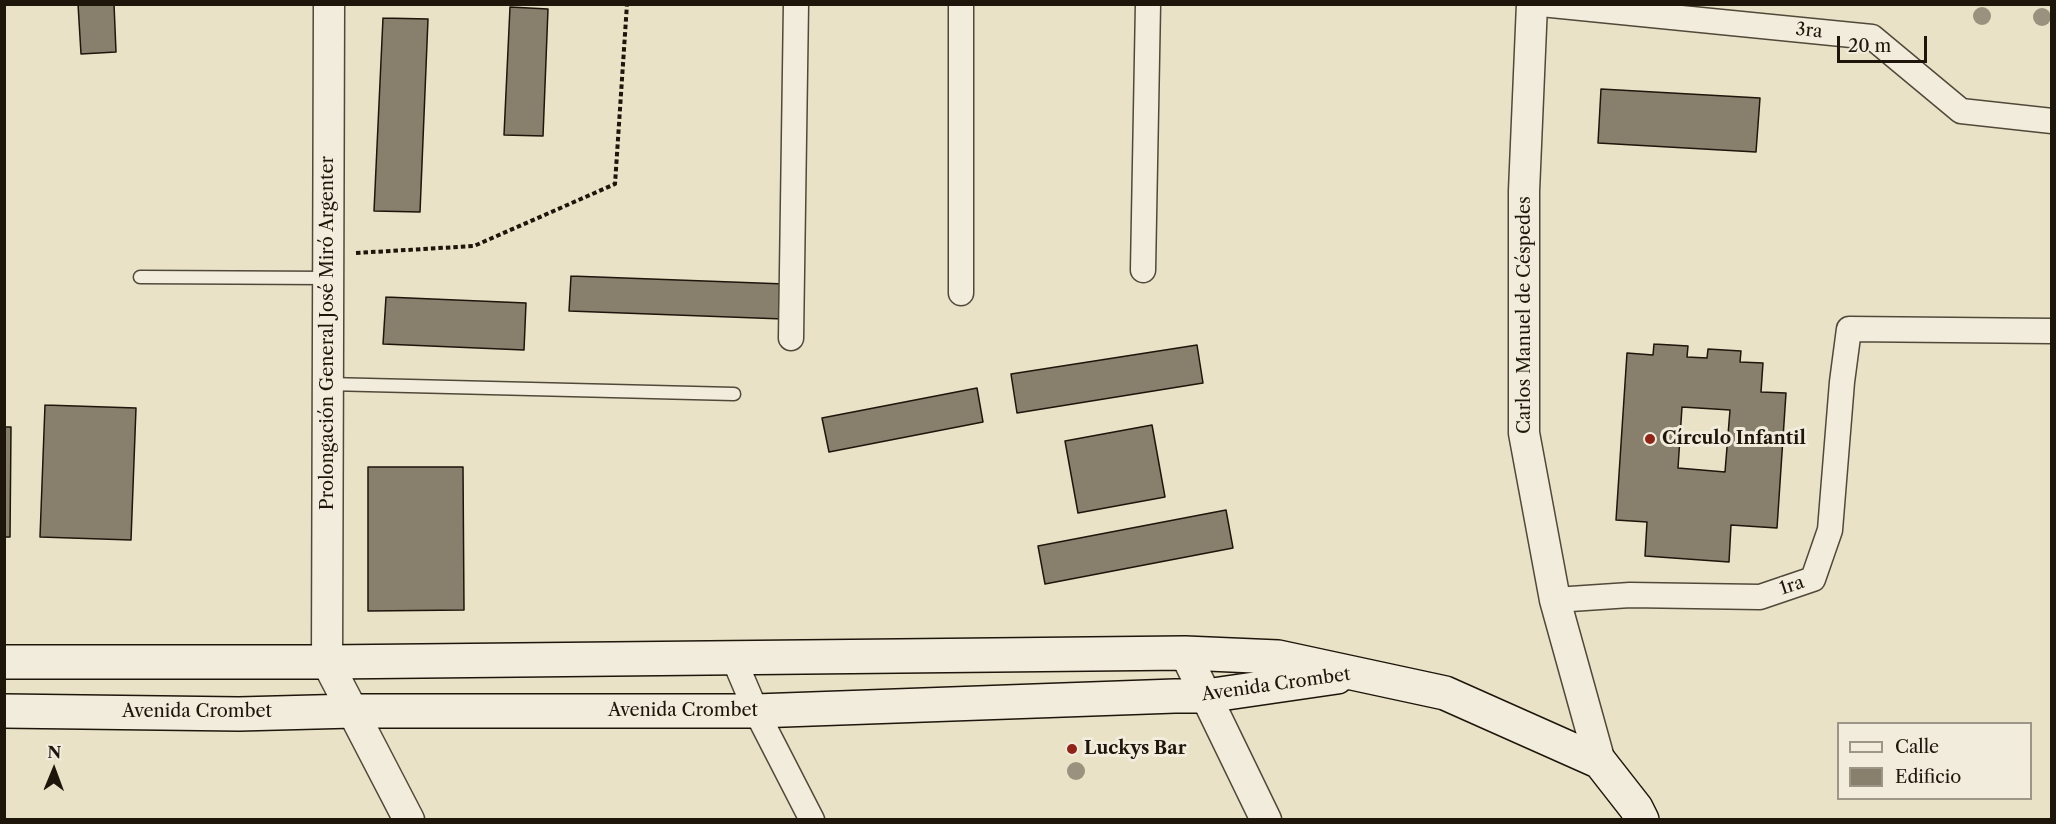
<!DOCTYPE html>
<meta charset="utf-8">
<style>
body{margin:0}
#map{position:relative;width:2056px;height:824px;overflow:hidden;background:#e9e2c7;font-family:"Libre Caslon Text",serif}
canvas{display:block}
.frame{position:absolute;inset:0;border:6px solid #1e150b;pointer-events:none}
.legend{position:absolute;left:1837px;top:722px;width:195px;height:78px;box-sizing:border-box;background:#f1ecdb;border:2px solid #9d9688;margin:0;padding:8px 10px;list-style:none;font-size:18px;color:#1e150b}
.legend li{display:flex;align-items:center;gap:12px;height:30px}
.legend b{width:30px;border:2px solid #9d9688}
.north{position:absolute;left:24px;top:740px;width:60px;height:60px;-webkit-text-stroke:4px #f1ecdb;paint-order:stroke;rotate:1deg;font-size:16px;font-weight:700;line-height:24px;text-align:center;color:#1e150b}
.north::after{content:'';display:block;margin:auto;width:21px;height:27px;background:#1e150b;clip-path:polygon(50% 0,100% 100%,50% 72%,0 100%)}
.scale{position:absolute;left:1837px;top:36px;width:90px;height:27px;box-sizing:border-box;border:3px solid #1e150b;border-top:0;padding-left:8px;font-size:18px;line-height:21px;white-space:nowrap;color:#1e150b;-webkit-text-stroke:4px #f1ecdb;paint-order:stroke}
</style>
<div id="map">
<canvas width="2056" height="824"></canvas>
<div class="frame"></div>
<ul class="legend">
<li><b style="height:8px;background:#f1ecdb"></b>Calle</li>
<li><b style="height:16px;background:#88806d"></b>Edificio</li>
</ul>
<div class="north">N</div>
<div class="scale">20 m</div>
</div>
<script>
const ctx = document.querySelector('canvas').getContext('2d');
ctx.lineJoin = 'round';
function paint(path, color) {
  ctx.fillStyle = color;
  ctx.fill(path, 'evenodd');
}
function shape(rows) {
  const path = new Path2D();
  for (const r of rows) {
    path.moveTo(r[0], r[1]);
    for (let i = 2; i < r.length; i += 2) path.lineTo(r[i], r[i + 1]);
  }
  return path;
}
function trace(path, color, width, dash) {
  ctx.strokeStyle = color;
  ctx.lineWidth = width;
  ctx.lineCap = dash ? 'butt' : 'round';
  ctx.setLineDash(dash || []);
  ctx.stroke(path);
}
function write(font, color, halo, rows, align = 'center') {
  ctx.font = font + ' "Libre Caslon Text",serif';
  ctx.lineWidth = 6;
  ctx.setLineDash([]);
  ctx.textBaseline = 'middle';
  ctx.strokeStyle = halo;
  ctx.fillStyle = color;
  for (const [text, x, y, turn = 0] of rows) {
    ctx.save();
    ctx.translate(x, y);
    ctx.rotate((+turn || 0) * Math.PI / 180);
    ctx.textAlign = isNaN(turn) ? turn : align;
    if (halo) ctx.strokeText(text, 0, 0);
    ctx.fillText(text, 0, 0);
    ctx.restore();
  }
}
const building = shape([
 [78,4,114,4,116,52,81,54,78,4],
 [510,7,548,9,543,136,504,135,510,7],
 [383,18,428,19,420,212,374,211,383,18],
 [1601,89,1760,98,1756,152,1598,143,1601,89],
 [571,276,785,284,783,319,569,311,571,276],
 [386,297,526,303,524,350,383,344,386,297],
 [1654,344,1688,346,1687,357,1707,358,1708,349,1741,351,1740,362,1763,363,1761,392,1786,393,1777,528,1731,525,1729,562,1645,556,1647,522,1616,520,1627,353,1653,355,1654,344],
 [1682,407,1730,410,1725,472,1678,468,1682,407],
 [1197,345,1203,383,1017,413,1011,374,1197,345],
 [977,388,983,422,829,452,822,418,977,388],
 [45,405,136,408,131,540,40,537,45,405],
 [1152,425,1165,497,1078,513,1065,441,1152,425],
 [4,427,11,427,10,537,4,537,4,427],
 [368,467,463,467,464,610,368,611,368,467],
 [1226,510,1233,548,1045,584,1038,546,1226,510]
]);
const path = shape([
 [356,253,474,246,615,184,627,4]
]);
const service = shape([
 [140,277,328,278],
 [328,384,734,394]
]);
const minor = shape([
 [961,4,961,293],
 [1541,4,1872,37,1961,111,2052,121],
 [1143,270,1148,4],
 [791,338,796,4],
 [1555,600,1630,595,1760,597,1813,579,1830,530,1842,382,1849,329,2052,331],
 [733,657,756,711,812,820]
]);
const tertiary = shape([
 [329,4,327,662,409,820],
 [1532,4,1524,191,1524,433,1555,600,1600,762],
 [1185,653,1266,820]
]);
const secondary = shape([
 [4,662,327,662,1185,653,1278,657,1445,693,1600,762,1636,808,1642,820],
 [4,711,239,714,353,711,756,711,1175,696,1206,696,1337,677]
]);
const trees = [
 [1982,16],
 [2042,17],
 [1076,771]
];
const markers = [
 [1650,439,6,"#8f2418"],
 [1072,749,6,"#8f2418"]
];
const streetNames = [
 ["3ra",1809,31,6],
 ["Carlos Manuel de Céspedes",1525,315,-90],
 ["Prolongación General José Miró Argenter",328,333,-90],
 ["1ra",1792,586,-18],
 ["Avenida Crombet",1276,685,-8],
 ["Avenida Crombet",683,711],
 ["Avenida Crombet",197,712]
];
const poiNames = [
 ["Círculo Infantil",1662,439],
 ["Luckys Bar",1084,749]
];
paint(building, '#88806d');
trace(building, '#1e150b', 1.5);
trace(service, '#51483a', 15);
trace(minor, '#51483a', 27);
trace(tertiary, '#51483a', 33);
trace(secondary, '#1e150b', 36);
trace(path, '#1e150b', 4, [4.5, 3]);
trace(service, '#f1ecdb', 12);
trace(minor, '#f1ecdb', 24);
trace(tertiary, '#f1ecdb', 30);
trace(secondary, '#f1ecdb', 33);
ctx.fillStyle = '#9a927e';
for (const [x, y] of trees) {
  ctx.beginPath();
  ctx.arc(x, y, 9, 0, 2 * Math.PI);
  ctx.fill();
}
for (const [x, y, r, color] of markers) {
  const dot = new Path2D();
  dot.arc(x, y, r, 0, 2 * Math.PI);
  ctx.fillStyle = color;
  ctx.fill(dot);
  trace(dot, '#f1ecdb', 2);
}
write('18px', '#1e150b', '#f1ecdb', streetNames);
write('bold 18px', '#1e150b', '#f1ecdb', poiNames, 'left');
</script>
